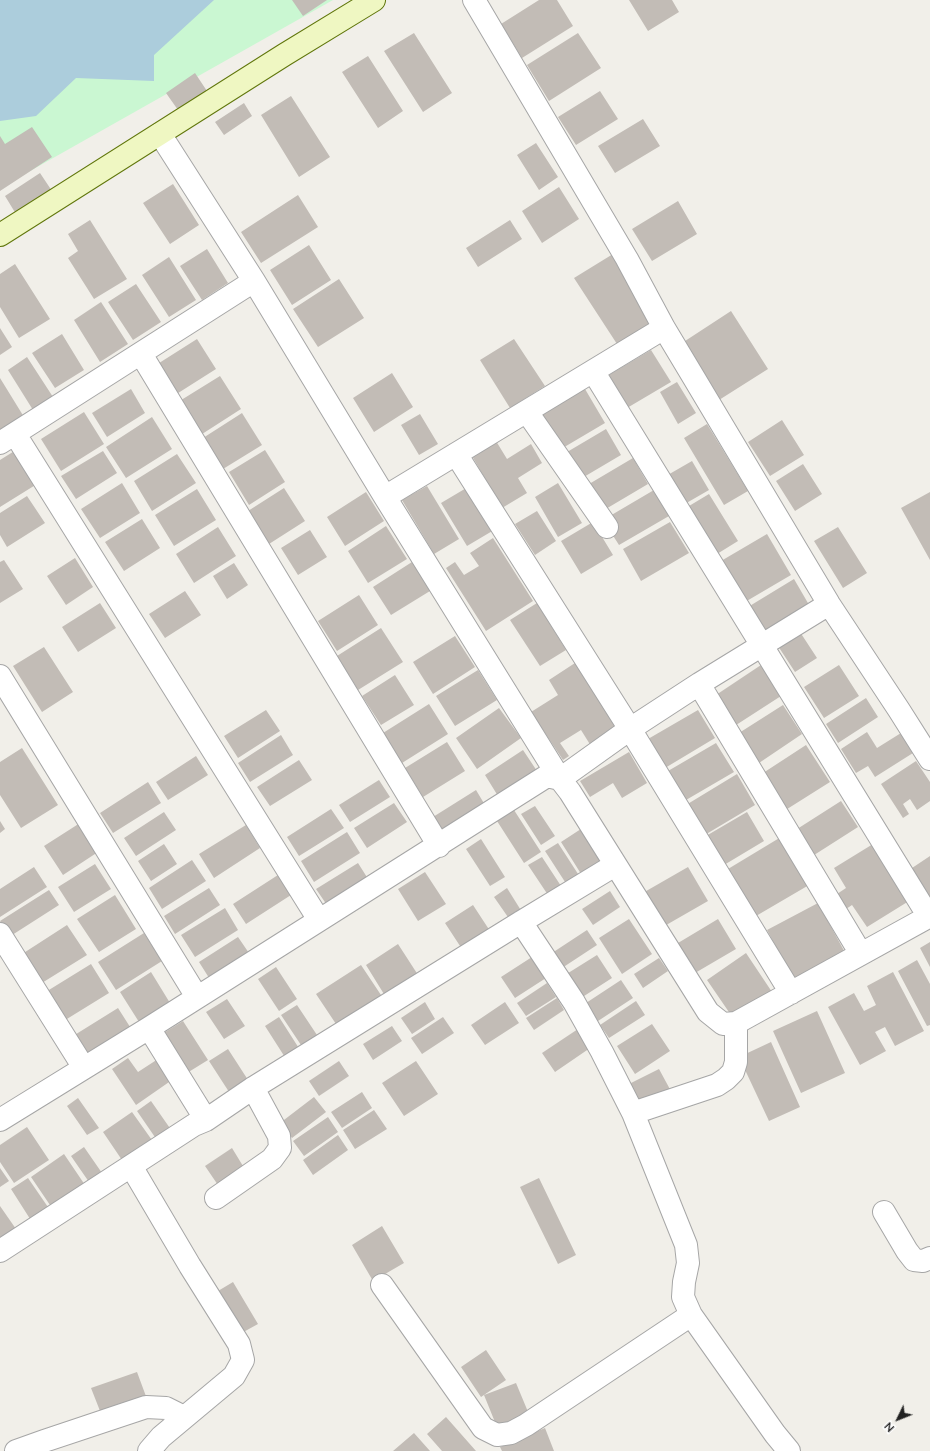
<!DOCTYPE html>
<style>
body{margin:0}
#map{position:relative;width:930px;height:1451px;overflow:hidden;background:#f1efe9;font-family:Lato,sans-serif}
canvas{display:block}
.north{position:absolute;left:878px;top:1399px;width:40px;height:40px;-webkit-text-stroke:3px #fff;paint-order:stroke;rotate:227deg;font-size:11px;font-weight:700;line-height:16px;text-align:center;color:#222}
.north::after{content:'';display:block;margin:auto;width:14px;height:18px;background:#222;clip-path:polygon(50% 0,100% 100%,50% 72%,0 100%)}
</style>
<div id="map">
<canvas width="930" height="1451"></canvas>
<div class="north">N</div>
</div>
<script>
const ctx = document.querySelector('canvas').getContext('2d');
ctx.lineJoin = 'round';
function paint(path, color) {
  ctx.fillStyle = color;
  ctx.fill(path, 'evenodd');
}
function shape(rows) {
  const path = new Path2D();
  for (const r of rows) {
    path.moveTo(r[0], r[1]);
    for (let i = 2; i < r.length; i += 2) path.lineTo(r[i], r[i + 1]);
  }
  return path;
}
function trace(path, color, width, dash) {
  ctx.strokeStyle = color;
  ctx.lineWidth = width;
  ctx.lineCap = dash ? 'butt' : 'round';
  ctx.setLineDash(dash || []);
  ctx.stroke(path);
}
const park = shape([
 [0,0,333,0,0,188]
]);
const water = shape([
 [0,0,214,0,154,55,154,81,76,78,36,116,0,121]
]);
const building = shape([
 [292,0,327,0,303,16],
 [539,0,557,0,573,26,522,58,501,24],
 [629,0,672,0,679,12,648,31],
 [414,33,452,93,423,112,384,51],
 [578,33,601,68,549,101,527,65],
 [368,56,403,111,378,128,342,72],
 [195,73,207,91,178,110,166,93],
 [600,91,618,119,576,145,558,117],
 [291,96,330,157,299,177,261,115],
 [244,103,252,116,224,135,215,122],
 [643,119,660,146,615,173,598,146],
 [32,127,52,157,0,191,0,136,5,144],
 [536,143,558,177,539,190,517,155],
 [40,173,52,191,16,214,5,196],
 [173,184,199,225,170,244,143,203],
 [559,187,579,219,542,243,522,211],
 [298,195,318,227,261,263,241,232],
 [678,201,697,234,652,261,632,229],
 [90,220,127,279,94,299,68,258,78,251,68,234],
 [510,220,522,239,478,267,466,248],
 [309,245,331,280,292,305,270,270],
 [207,249,228,283,202,300,180,266],
 [613,254,655,320,617,344,574,278],
 [169,257,196,300,169,317,142,275],
 [15,264,50,319,19,338,0,307,0,274],
 [339,279,364,318,318,347,293,309],
 [136,284,161,322,133,340,108,302],
 [101,302,128,344,100,362,74,320],
 [731,311,768,369,719,400,682,343],
 [0,328,12,347,0,355],
 [62,334,84,370,55,388,32,353],
 [197,339,216,369,175,395,156,365],
 [514,339,545,386,510,408,480,360],
 [651,350,671,382,627,408,607,376],
 [27,357,53,397,33,410,8,370],
 [392,373,413,407,374,432,353,398],
 [220,376,241,409,199,436,178,402],
 [0,378,24,417,0,432],
 [677,382,696,413,678,424,660,392],
 [131,389,145,413,107,437,92,413],
 [585,389,605,423,561,449,541,415],
 [84,412,104,444,61,471,41,439],
 [242,413,262,445,223,469,203,438],
 [420,414,438,444,419,455,401,425],
 [152,417,172,449,126,478,106,447],
 [782,420,804,455,770,476,748,442],
 [707,424,748,491,724,505,684,438],
 [606,429,621,455,577,481,562,455],
 [496,441,507,459,531,444,542,463,518,478,527,493,502,508,472,456],
 [16,450,37,484,0,507,0,460],
 [265,450,285,482,249,505,229,472],
 [103,451,117,473,76,499,61,476],
 [177,454,196,483,152,511,134,481],
 [633,458,648,484,599,513,584,487],
 [692,461,709,490,683,505,666,476],
 [803,464,822,494,795,511,776,481],
 [122,483,140,513,100,538,81,509],
 [558,483,582,523,558,537,535,497],
 [427,486,459,539,434,554,402,500],
 [468,487,494,530,467,546,441,503],
 [284,488,305,521,269,544,248,511],
 [197,489,216,520,174,546,155,515],
 [654,490,669,516,619,545,603,520],
 [366,492,384,521,345,546,327,517],
 [930,492,930,560,901,508],
 [709,494,738,541,717,554,689,506],
 [27,496,45,523,7,547,0,535,0,513],
 [537,511,556,541,535,555,515,524],
 [142,519,160,548,124,571,105,542],
 [593,522,613,555,581,574,561,541],
 [670,522,689,553,641,581,623,549],
 [386,526,407,559,368,583,348,551],
 [218,527,236,556,194,583,176,554],
 [838,527,867,573,843,588,814,541],
 [310,530,327,557,298,575,281,548],
 [767,534,791,575,745,602,721,561],
 [493,538,533,601,486,631,446,568,455,562,464,575,479,566,470,553],
 [75,558,93,587,66,605,47,576],
 [4,560,23,589,0,603,0,562],
 [412,562,430,591,391,615,373,587],
 [234,563,248,585,227,599,213,576],
 [794,579,812,610,766,637,748,607],
 [185,591,201,615,165,638,149,614],
 [359,595,378,625,337,651,318,621],
 [100,603,116,628,78,652,62,627],
 [537,603,566,650,540,666,510,620],
 [381,628,403,662,358,690,337,656],
 [800,632,817,658,795,672,778,646],
 [455,636,475,667,433,694,413,662],
 [44,647,73,692,42,712,13,666],
 [575,663,618,728,591,746,581,730,560,743,569,756,563,760,531,712,558,695,549,680],
 [761,665,781,696,733,727,713,697],
 [839,665,859,696,824,718,804,687],
 [478,670,497,700,455,726,436,696],
 [395,675,414,705,381,725,362,696],
 [866,698,878,717,838,743,826,724],
 [429,704,448,734,402,763,383,733],
 [783,705,802,734,759,763,739,733],
 [499,708,521,738,477,769,456,738],
 [266,710,280,731,238,758,224,736],
 [698,710,715,738,665,768,648,739],
 [867,732,877,748,901,733,913,753,875,777,868,766,856,773,841,749],
 [281,735,293,755,250,782,238,763],
 [447,742,465,771,423,797,405,768],
 [716,743,734,772,686,800,668,771],
 [806,745,830,782,784,811,760,775],
 [22,748,58,805,21,828,0,795,0,762],
 [523,750,537,771,498,796,485,775],
 [629,752,647,783,622,798,613,783,590,797,580,781],
 [196,756,208,775,168,800,156,782],
 [299,760,312,780,270,806,257,787],
 [916,761,930,782,930,801,917,810,910,799,903,804,909,814,903,818,881,784],
 [737,774,755,805,703,836,686,805],
 [379,780,390,797,350,822,339,805],
 [148,782,161,803,113,833,100,813],
 [476,790,488,810,445,837,433,817],
 [841,801,858,827,811,857,794,831],
 [394,803,407,822,367,848,354,828],
 [535,806,555,836,541,845,521,814],
 [331,809,344,828,299,856,287,837],
 [514,810,541,852,524,863,497,821],
 [164,812,176,830,136,856,124,838],
 [747,812,764,841,724,865,706,836],
 [0,821,5,829,0,833],
 [80,823,98,852,63,875,44,846],
 [246,825,260,848,214,878,199,854],
 [584,827,606,862,583,877,561,842],
 [347,832,360,853,314,882,301,861],
 [781,837,809,885,756,916,728,869],
 [481,839,505,877,490,886,466,849],
 [558,843,580,877,567,885,545,851],
 [164,844,177,864,151,881,138,861],
 [873,844,909,901,867,927,852,905,843,911,834,896,846,888,834,868],
 [930,856,930,897,912,868],
 [542,857,561,886,548,895,528,865],
 [192,860,206,881,162,909,149,888],
 [358,863,370,882,329,908,316,889],
 [95,864,111,889,74,912,58,887],
 [34,867,47,887,0,917,0,889],
 [688,867,708,901,661,928,641,894],
 [425,872,446,904,418,921,398,889],
 [278,875,291,895,246,924,233,904],
 [209,888,220,905,175,934,164,916],
 [507,888,522,912,510,920,494,897],
 [49,890,59,905,9,937,0,921],
 [610,891,620,907,593,925,582,909],
 [115,895,136,929,99,952,77,919],
 [818,903,848,958,797,986,767,930],
 [473,905,490,931,462,949,445,923],
 [225,908,238,930,195,957,181,935],
 [629,919,652,954,622,974,599,938],
 [718,919,736,949,695,973,678,943],
 [67,925,87,955,37,986,19,956],
 [587,930,597,945,562,968,552,953],
 [144,933,162,961,116,990,98,962],
 [238,937,251,956,211,981,199,962],
 [930,942,930,967,920,948],
 [398,944,420,978,387,999,366,965],
 [746,953,772,992,733,1018,707,980],
 [597,955,612,978,581,998,565,975],
 [532,957,546,978,515,998,501,977],
 [659,958,668,971,643,988,634,974],
 [917,960,930,984,930,1025,927,1026,898,971],
 [91,964,109,993,62,1022,44,993],
 [361,965,383,998,338,1027,316,994],
 [276,967,297,999,279,1011,258,979],
 [151,972,170,1003,139,1022,120,992],
 [893,972,924,1031,895,1046,885,1027,875,1032,886,1051,860,1065,828,1007,854,993,864,1011,876,1005,867,986],
 [621,980,633,998,598,1021,586,1003],
 [547,983,556,997,526,1016,517,1003],
 [557,998,564,1010,534,1030,526,1018],
 [227,999,245,1026,224,1039,206,1012],
 [636,1001,645,1015,609,1038,600,1025],
 [425,1002,435,1019,412,1034,401,1018],
 [505,1002,519,1023,485,1045,471,1025],
 [297,1005,321,1041,305,1051,281,1015],
 [118,1008,132,1030,87,1059,73,1036],
 [817,1011,845,1073,801,1093,773,1031],
 [279,1017,302,1053,288,1062,265,1026],
 [443,1017,454,1033,422,1054,411,1038],
 [183,1021,208,1060,187,1073,162,1034],
 [652,1024,670,1051,635,1074,617,1046],
 [392,1026,402,1041,373,1060,363,1044],
 [581,1027,593,1046,555,1072,542,1053],
 [771,1042,800,1107,769,1121,739,1057],
 [228,1049,250,1083,231,1095,209,1061],
 [128,1058,138,1072,158,1059,172,1080,136,1105,112,1069],
 [339,1061,349,1076,319,1096,309,1081],
 [416,1061,438,1094,404,1116,382,1083],
 [659,1069,672,1093,638,1110,625,1086],
 [362,1092,372,1108,342,1128,331,1112],
 [314,1097,326,1112,292,1138,280,1123],
 [78,1098,99,1128,87,1135,67,1106],
 [151,1101,174,1134,159,1143,137,1111],
 [374,1110,387,1129,355,1149,343,1130],
 [132,1112,154,1143,124,1163,103,1132],
 [328,1117,338,1132,304,1156,293,1141],
 [27,1127,49,1160,14,1183,0,1162,0,1145],
 [338,1135,348,1150,313,1175,303,1160],
 [84,1147,102,1173,89,1182,71,1156],
 [232,1148,246,1171,220,1188,205,1166],
 [64,1154,85,1185,52,1208,31,1177],
 [0,1168,9,1181,0,1187],
 [28,1178,50,1210,32,1222,11,1189],
 [539,1178,576,1255,558,1264,520,1187],
 [0,1206,16,1229,0,1240],
 [382,1226,404,1263,373,1281,352,1245],
 [233,1282,258,1324,238,1335,213,1294],
 [486,1350,506,1380,481,1397,461,1367],
 [137,1372,147,1399,102,1416,91,1388],
 [516,1383,531,1419,499,1432,484,1395],
 [446,1417,476,1451,442,1451,427,1434],
 [545,1428,554,1451,502,1451,500,1447],
 [414,1433,430,1451,393,1451]
]);
const street = shape([
 [474,0,627,259,664,328,694,378,829,604,899,710,930,759],
 [160,134,254,281,385,497,560,779,630,729,699,684,829,604],
 [141,354,439,846],
 [593,371,929,917],
 [527,412,607,527],
 [15,434,319,920],
 [0,443,254,281],
 [456,454,630,729,791,993],
 [385,497,664,328],
 [0,676,197,997],
 [699,684,861,954],
 [521,922,574,1002,602,1052,633,1113],
 [0,934,84,1068],
 [736,1023,736,1062,733,1072,726,1079,717,1085,633,1113,686,1245,688,1263,684,1282,683,1297,691,1315,775,1434,789,1451],
 [149,1028,206,1120],
 [0,1120,149,1028,547,776,560,779,570,792,708,1012,723,1024,736,1023,930,916],
 [131,1166,190,1266,239,1344,243,1360,234,1376,161,1437,149,1451],
 [216,1198,272,1159,280,1148,279,1136,253,1088],
 [884,1212,907,1251,914,1260,923,1261,930,1258],
 [0,1251,194,1125,206,1120,253,1088,521,922,615,865],
 [382,1285,483,1428,497,1435,511,1433,526,1425,691,1315],
 [16,1451,44,1441,146,1407,166,1408,184,1417]
]);
const secondary = shape([
 [0,235,284,55,374,0]
]);
paint(park, '#caf7d2');
paint(water, '#accddc');
paint(building, '#c2bcb6');
trace(street, '#a6a6a6', 24);
trace(secondary, '#60760b', 24);
trace(street, '#fff', 22);
trace(secondary, '#eff7c2', 22);
</script>
